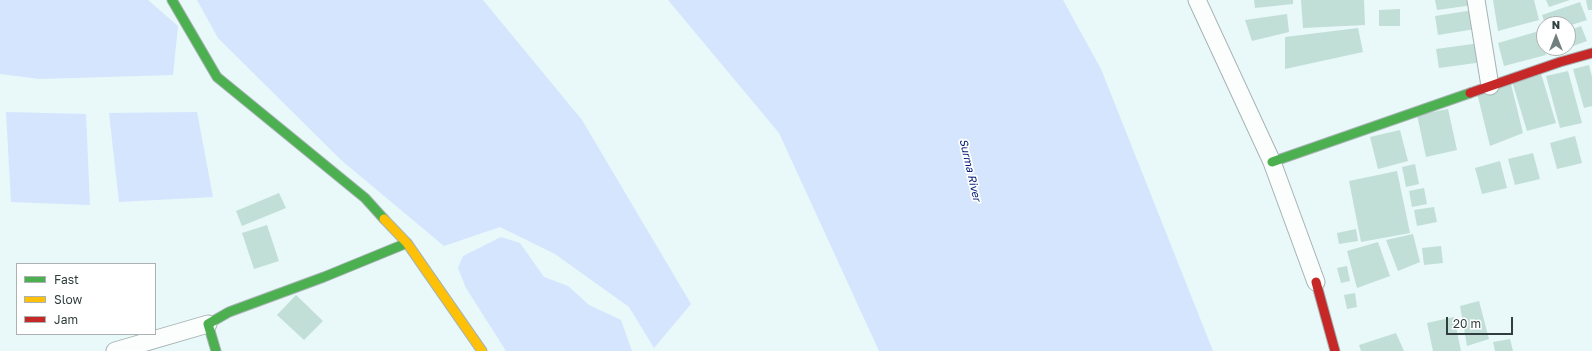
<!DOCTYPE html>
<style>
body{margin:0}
#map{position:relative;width:1592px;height:351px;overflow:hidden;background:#e9f8f9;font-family:"Golos Text",sans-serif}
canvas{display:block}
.legend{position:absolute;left:16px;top:263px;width:140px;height:72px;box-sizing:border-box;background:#fff;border:1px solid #acb2b2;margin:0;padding:5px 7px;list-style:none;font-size:12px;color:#303e3e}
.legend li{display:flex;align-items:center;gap:8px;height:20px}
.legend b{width:20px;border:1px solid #acb2b2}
.north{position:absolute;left:1536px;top:16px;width:40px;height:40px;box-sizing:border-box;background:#fff;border:1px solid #acb2b2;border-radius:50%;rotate:0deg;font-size:11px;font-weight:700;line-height:16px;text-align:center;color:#303e3e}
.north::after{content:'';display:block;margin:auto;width:14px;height:18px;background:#717f7f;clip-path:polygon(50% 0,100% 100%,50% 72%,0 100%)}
.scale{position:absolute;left:1446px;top:317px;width:67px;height:18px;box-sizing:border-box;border:2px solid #303e3e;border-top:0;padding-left:5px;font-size:12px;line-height:14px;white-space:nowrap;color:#303e3e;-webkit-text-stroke:3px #fff;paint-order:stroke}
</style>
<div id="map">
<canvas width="1592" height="351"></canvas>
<ul class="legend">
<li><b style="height:5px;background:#4caf50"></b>Fast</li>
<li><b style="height:5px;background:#ffc107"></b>Slow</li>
<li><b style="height:5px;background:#c62828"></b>Jam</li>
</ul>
<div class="north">N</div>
<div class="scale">20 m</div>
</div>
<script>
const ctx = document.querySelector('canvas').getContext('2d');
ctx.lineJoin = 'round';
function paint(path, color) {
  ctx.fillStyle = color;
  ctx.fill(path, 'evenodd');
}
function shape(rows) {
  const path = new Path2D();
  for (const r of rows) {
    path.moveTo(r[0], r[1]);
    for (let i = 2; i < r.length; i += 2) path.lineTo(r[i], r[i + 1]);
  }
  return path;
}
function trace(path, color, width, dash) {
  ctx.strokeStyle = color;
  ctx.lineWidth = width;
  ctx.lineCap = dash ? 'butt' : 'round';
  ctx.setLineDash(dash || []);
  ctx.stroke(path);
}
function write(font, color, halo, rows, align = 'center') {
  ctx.font = font + ' "Golos Text",sans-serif';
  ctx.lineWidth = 3.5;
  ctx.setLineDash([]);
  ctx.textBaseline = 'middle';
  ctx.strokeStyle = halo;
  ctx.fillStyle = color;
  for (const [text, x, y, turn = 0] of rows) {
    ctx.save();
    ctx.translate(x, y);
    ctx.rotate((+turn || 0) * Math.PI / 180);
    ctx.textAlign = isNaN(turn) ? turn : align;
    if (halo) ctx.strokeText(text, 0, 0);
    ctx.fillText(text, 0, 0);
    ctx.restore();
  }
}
const water = shape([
 [0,0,148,0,178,26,173,75,40,79,0,74],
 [197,0,483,0,582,120,691,304,654,348,629,307,555,254,500,227,444,246,341,160,218,38],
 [668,0,1063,0,1101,69,1213,351,879,351,779,133],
 [6,112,86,114,90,205,11,202],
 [197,112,213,197,119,202,109,113],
 [501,237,520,243,544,277,568,286,589,305,621,320,632,351,506,351,466,288,458,268,463,256]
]);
const building = shape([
 [1254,0,1293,0,1293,4,1255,8],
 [1301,0,1364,0,1365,25,1303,28],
 [1435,0,1480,0,1481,4,1437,10],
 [1493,0,1534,0,1539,20,1498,31],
 [1546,0,1570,0,1549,7],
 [1586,0,1592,0,1592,10,1588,10],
 [1580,2,1587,20,1568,26,1568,24,1545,24,1542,15],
 [1400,9,1400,26,1379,26,1379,10],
 [1480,9,1482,28,1438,35,1435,16],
 [1287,14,1289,32,1252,41,1245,20],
 [1581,26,1587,41,1568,48,1568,31],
 [1358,28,1363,52,1285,69,1285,37],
 [1539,31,1546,55,1504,66,1498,43],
 [1480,43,1483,62,1439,68,1436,49],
 [1553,48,1567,48,1555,52],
 [1589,65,1592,77,1592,106,1584,108,1573,69],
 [1539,67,1556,123,1527,131,1511,78],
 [1568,71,1582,123,1560,128,1546,76],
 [1510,80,1523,133,1490,146,1477,93],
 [1448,109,1457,150,1426,157,1417,115],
 [1400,130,1408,161,1378,169,1370,137],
 [1575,136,1582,163,1557,169,1550,143],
 [1533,153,1540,179,1515,185,1508,159],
 [1500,161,1507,188,1482,194,1475,168],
 [1415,164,1419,184,1406,187,1402,167],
 [1397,171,1410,233,1361,242,1349,181],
 [1424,188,1427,204,1412,207,1409,191],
 [279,193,286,208,242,226,236,211],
 [1434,207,1437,222,1417,226,1414,210],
 [267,225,279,261,254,269,242,233],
 [1356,229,1358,241,1339,244,1337,233],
 [1413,234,1420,262,1398,271,1386,240],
 [1378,242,1390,276,1357,288,1347,251],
 [1441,246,1443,263,1424,265,1422,248],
 [1347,266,1350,281,1341,283,1337,268],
 [1355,293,1357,307,1347,309,1344,295],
 [296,295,323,321,304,340,277,315],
 [1479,301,1489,339,1467,346,1460,306],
 [1454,317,1461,351,1433,351,1427,323],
 [1396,333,1404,351,1361,351,1359,345],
 [1510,339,1513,351,1495,351,1493,342]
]);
const street = shape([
 [1197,0,1272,162,1316,282],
 [1476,0,1490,86],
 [115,351,208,324]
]);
const fast = shape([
 [172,0,217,77,365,198,384,219],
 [1272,162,1470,93],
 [216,351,208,324,229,312,324,277,407,243]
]);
const slow = shape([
 [384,219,407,243,482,351]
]);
const jam = shape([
 [1470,93,1560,62,1592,53],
 [1316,282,1335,351]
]);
const waterNames = [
 ["Surma River",970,170,77]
];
paint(water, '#d5e5fd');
paint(building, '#c1dfd7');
trace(street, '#a6b3b4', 19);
trace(fast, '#a6b3b4', 11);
trace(slow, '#a6b3b4', 11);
trace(jam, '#a6b3b4', 11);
trace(street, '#fcfefe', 17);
trace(fast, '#4caf50', 9);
trace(slow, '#ffc107', 9);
trace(jam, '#c62828', 9);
write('italic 11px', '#011a74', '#fff', waterNames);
</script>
